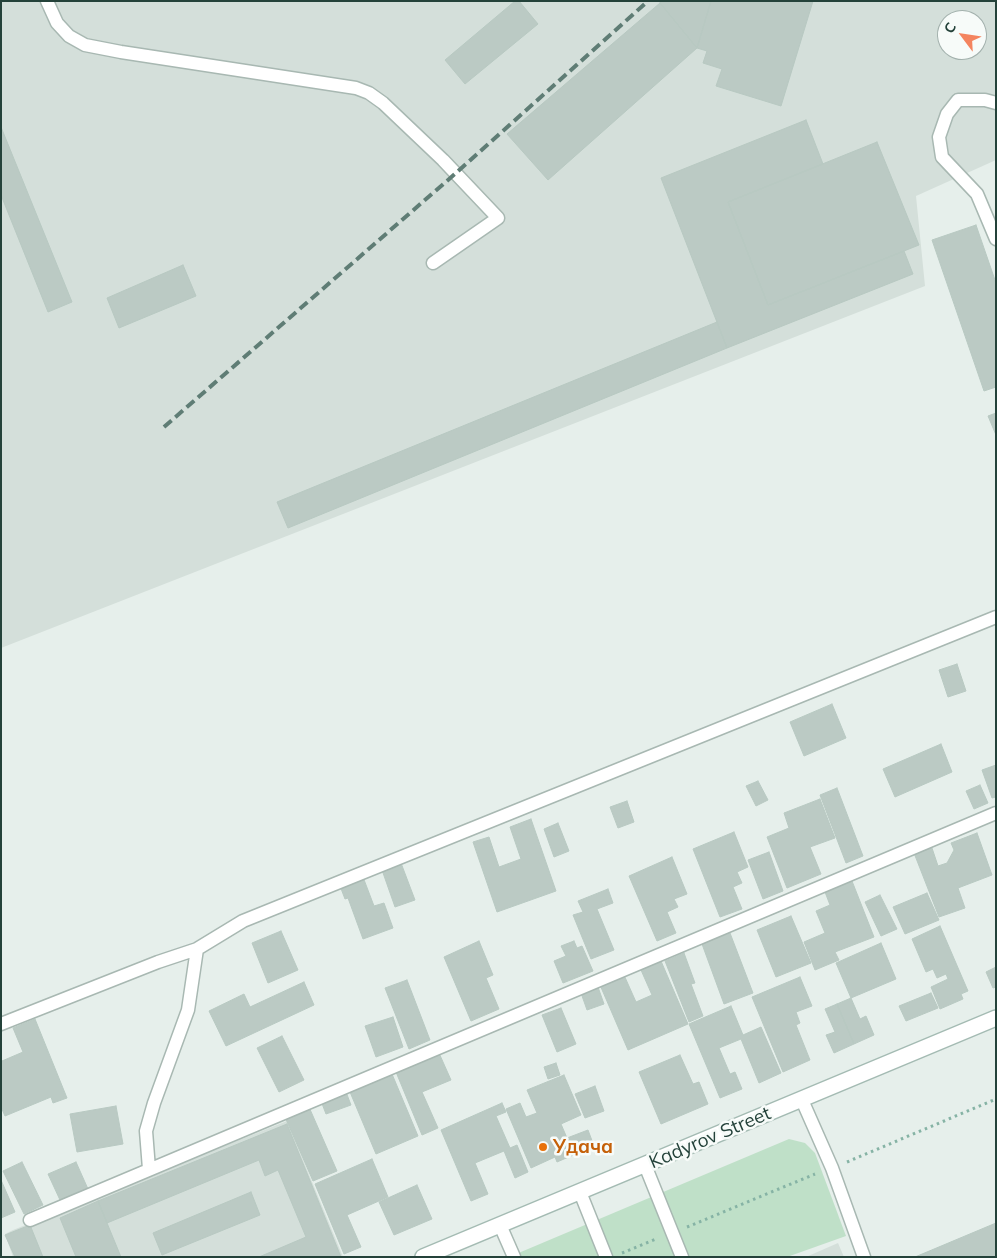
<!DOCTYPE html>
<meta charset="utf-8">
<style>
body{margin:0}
#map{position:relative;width:997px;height:1258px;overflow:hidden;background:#e6efeb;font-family:Mulish,sans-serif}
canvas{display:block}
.frame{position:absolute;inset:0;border:2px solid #24423a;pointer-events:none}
.north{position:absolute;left:937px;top:10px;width:50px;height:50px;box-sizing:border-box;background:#f7fbf9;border:1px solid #a3b1ad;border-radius:50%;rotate:301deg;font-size:14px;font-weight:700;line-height:20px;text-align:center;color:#24423a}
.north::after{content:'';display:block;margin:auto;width:18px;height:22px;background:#f4845f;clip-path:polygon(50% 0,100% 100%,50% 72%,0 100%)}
</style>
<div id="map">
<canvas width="997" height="1258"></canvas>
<div class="frame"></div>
<div class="north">С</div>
</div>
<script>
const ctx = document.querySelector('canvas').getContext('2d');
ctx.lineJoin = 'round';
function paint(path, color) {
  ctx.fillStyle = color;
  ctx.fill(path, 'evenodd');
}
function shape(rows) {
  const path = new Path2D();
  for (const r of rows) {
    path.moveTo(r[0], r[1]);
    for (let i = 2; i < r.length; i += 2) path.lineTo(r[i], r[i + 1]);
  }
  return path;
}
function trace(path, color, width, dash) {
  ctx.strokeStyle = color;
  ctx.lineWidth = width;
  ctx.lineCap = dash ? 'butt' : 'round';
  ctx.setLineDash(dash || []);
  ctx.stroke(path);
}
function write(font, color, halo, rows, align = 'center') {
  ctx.font = font + ' Mulish,sans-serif';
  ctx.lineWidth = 5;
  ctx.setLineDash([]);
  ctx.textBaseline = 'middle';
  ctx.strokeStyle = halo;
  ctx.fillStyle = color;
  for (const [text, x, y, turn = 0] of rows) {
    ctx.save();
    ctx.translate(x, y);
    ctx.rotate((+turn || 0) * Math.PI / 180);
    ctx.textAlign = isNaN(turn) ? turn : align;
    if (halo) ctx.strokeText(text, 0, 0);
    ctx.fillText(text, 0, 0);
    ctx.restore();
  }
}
const built = shape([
 [1,1,996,1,996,160,916,196,925,286,1,648],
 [947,20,977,20,977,50,947,50],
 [287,1121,343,1257,13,1257,5,1234,13,1230],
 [838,1243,844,1257,806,1257]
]);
const green = shape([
 [789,1139,805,1143,815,1153,846,1236,787,1257,509,1257]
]);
const building = shape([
 [515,1,519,1,538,24,465,84,445,60,515,1],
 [661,1,711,1,697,48,660,3,661,1],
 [711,1,813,1,781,106,716,86,722,69,703,63,707,51,697,48,711,1],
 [660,3,697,48,548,180,507,134,660,3],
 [806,120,823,164,728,202,768,305,904,251,913,274,727,348,661,178,806,120],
 [1,127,72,302,48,312,1,195,1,127],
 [877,142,919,245,768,305,728,202,877,142],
 [976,225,996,283,996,387,984,391,932,240,976,225],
 [183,265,196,296,119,328,107,298,183,265],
 [717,322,727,348,288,528,277,502,717,322],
 [996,413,996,435,988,416,996,413],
 [957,664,966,691,948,697,939,670,957,664],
 [832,704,846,738,804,756,790,722,832,704],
 [941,744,952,772,895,797,883,769,941,744],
 [996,765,996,797,992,798,982,770,996,765],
 [758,781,768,800,756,806,746,786,758,781],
 [980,785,988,803,974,809,966,791,980,785],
 [837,788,863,856,846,863,820,795,837,788],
 [820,799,835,838,810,847,821,874,787,888,767,837,789,828,784,813,820,799],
 [627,801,634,822,618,828,610,807,627,801],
 [531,819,556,891,497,912,473,842,489,837,499,867,521,859,510,827,531,819],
 [558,823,569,851,554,857,544,829,558,823],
 [734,832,748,867,737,872,742,883,733,887,742,909,720,917,693,849,734,832],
 [977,833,992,875,958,888,965,908,939,917,914,853,932,848,938,866,947,863,954,850,951,843,977,833],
 [769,852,783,891,763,899,748,860,769,852],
 [672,857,687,894,674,899,678,907,667,912,676,933,657,941,629,876,672,857],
 [401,863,415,900,395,907,382,870,401,863],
 [363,877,374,906,384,903,393,928,363,939,348,898,345,899,340,886,363,877],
 [852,881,874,937,835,952,839,960,815,970,804,942,825,933,816,911,830,905,825,892,852,881],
 [608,889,613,903,597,909,614,950,591,959,573,915,583,912,578,901,608,889],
 [927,893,939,920,905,934,893,907,927,893],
 [880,895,897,929,881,936,865,902,880,895],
 [791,916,811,963,776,977,757,930,791,916],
 [940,926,968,991,961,994,963,999,940,1009,931,987,948,979,946,974,937,978,933,969,926,972,912,939,940,926],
 [281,931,298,970,268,983,252,943,281,931],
 [730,933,753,993,724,1004,702,944,730,933],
 [479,941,493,975,486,978,499,1009,471,1021,444,957,479,941],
 [574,941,577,948,582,946,593,971,563,983,554,961,566,956,561,946,574,941],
 [881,943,896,979,851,998,836,963,881,943],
 [684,953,695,983,691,984,703,1016,689,1022,665,961,684,953],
 [661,961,688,1024,628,1050,600,985,624,975,636,1002,652,995,641,970,661,961],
 [996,967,996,987,993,988,986,972,996,967],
 [800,977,812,1006,796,1012,800,1023,796,1025,810,1060,783,1072,752,997,800,977],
 [407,980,430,1040,409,1049,385,988,407,980],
 [304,982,314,1005,226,1046,209,1011,244,994,250,1007,304,982],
 [598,987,604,1004,587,1010,581,993,598,987],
 [931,993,938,1008,906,1021,899,1006,931,993],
 [851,998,860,1019,866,1016,874,1035,854,1044,837,1004,851,998],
 [837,1004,854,1044,834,1053,826,1035,835,1032,825,1009,837,1004],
 [731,1006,743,1035,761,1027,781,1073,759,1083,741,1039,719,1048,730,1074,735,1072,742,1089,720,1098,689,1024,731,1006],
 [561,1008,576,1044,557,1052,542,1015,561,1008],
 [393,1017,403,1047,376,1057,365,1026,393,1017],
 [35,1019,67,1098,53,1103,51,1097,5,1116,1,1107,1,1059,2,1061,23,1052,13,1028,35,1019],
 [282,1036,304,1080,279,1092,257,1048,282,1036],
 [439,1053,451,1080,422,1092,438,1128,422,1135,396,1072,439,1053],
 [680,1055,693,1084,699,1082,708,1104,661,1124,639,1072,680,1055],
 [556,1063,560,1075,548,1079,544,1067,556,1063],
 [392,1074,418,1136,376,1154,350,1092,392,1074],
 [564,1075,581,1115,561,1124,567,1138,588,1130,594,1146,557,1162,555,1157,531,1168,506,1109,520,1103,526,1117,537,1113,527,1090,564,1075],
 [595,1086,604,1111,585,1118,575,1094,595,1086],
 [346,1092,351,1105,326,1114,321,1101,346,1092],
 [502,1103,506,1112,496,1116,510,1148,517,1145,528,1172,515,1178,504,1151,475,1163,488,1194,471,1201,441,1130,502,1103],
 [116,1106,123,1144,77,1152,70,1114,116,1106],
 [309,1107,337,1171,313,1181,285,1117,309,1107],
 [287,1124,341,1257,259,1257,306,1237,278,1170,265,1176,259,1160,107,1223,98,1201,287,1124],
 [372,1159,388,1197,347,1215,361,1247,344,1254,315,1184,372,1159],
 [22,1162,43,1205,24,1214,3,1171,22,1162],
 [76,1162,88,1189,60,1200,48,1174,76,1162],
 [1,1180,15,1212,1,1218,1,1180],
 [417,1185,432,1219,394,1235,379,1202,417,1185],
 [251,1192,260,1215,162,1255,153,1233,251,1192],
 [98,1201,107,1223,121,1257,76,1257,60,1218,98,1201],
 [996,1223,996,1257,915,1257,996,1223],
 [30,1225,43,1257,15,1257,5,1235,30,1225]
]);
const path = shape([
 [847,1162,996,1099],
 [687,1227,815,1174],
 [622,1253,656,1239]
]);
const lane = shape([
 [47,1,57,23,69,36,85,45,121,52,356,88,369,93,383,103,443,160,498,218,433,263],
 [996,103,985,100,958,100,947,114,939,137,942,157,977,194,996,239],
 [1,1024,158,962,197,949,243,921,996,617],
 [802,1100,832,1168,864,1257],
 [645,1165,682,1257],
 [149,1169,146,1131,154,1103,188,1010,197,949],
 [580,1192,606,1257],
 [30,1220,996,813],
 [500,1225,514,1257]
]);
const secondary = shape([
 [423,1257,996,1018]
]);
const rail = shape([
 [164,427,456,173,648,1]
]);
const markers = [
 [543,1147,5,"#e8710a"]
];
const streetNames = [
 ["Kadyrov Street",710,1138,-23]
];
const foodNames = [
 ["Удача",553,1147]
];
paint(built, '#d4dfda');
paint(green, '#bfe0c8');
paint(building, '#bbcac4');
trace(building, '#b8c9c2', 1);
trace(lane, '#a8b8b2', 15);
trace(secondary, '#a4bbb3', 18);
trace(path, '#86b3a5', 3, [2.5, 4]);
trace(lane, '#fff', 12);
trace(secondary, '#fff', 15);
trace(rail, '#5f7d75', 4, [10, 5]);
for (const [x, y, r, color] of markers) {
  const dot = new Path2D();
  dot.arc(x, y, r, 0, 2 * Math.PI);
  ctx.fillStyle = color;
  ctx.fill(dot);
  trace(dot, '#f7fbf9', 2);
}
write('19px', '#24423a', '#f7fbf9', streetNames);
write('bold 19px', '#c56008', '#f7fbf9', foodNames, 'left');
</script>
